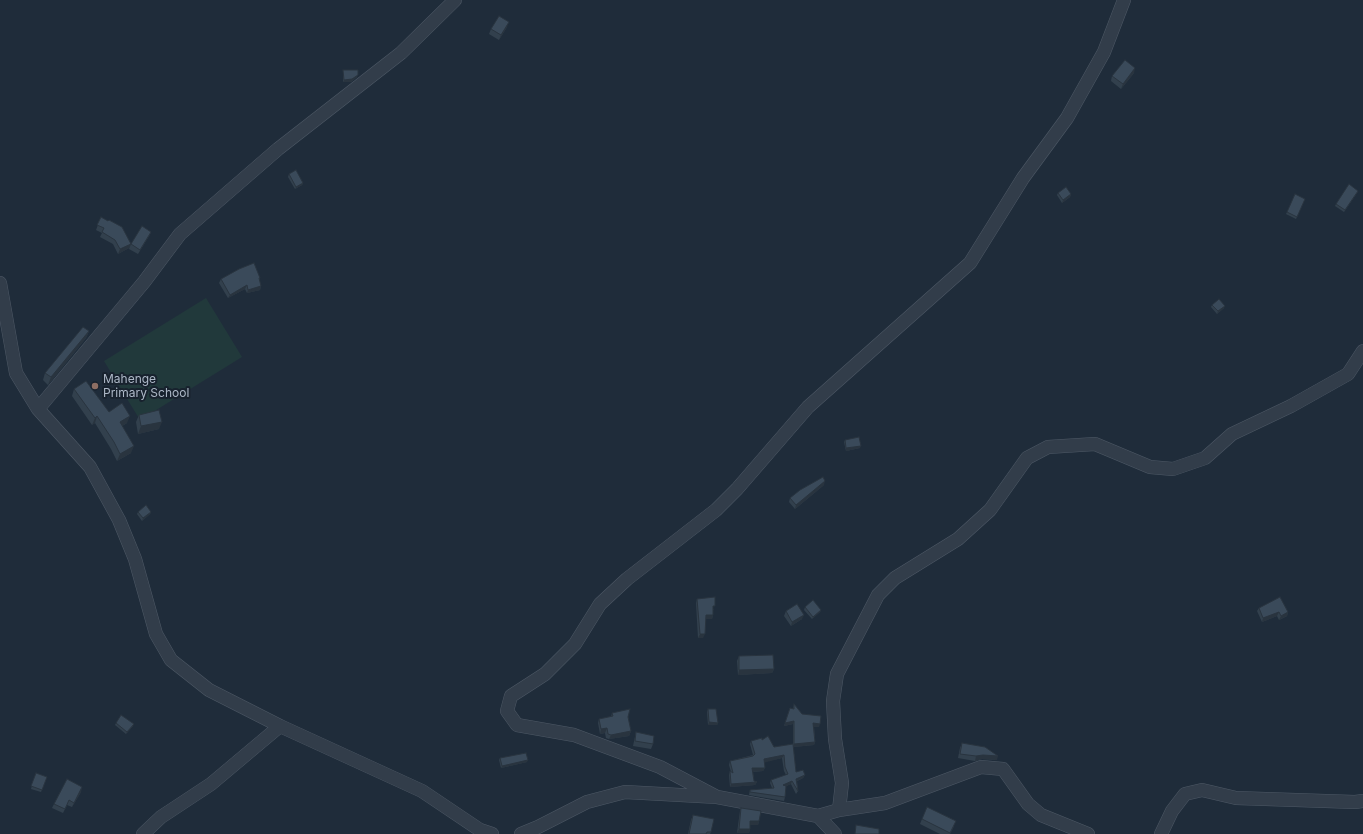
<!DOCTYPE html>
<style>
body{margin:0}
canvas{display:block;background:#1f2c3a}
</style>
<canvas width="1363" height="834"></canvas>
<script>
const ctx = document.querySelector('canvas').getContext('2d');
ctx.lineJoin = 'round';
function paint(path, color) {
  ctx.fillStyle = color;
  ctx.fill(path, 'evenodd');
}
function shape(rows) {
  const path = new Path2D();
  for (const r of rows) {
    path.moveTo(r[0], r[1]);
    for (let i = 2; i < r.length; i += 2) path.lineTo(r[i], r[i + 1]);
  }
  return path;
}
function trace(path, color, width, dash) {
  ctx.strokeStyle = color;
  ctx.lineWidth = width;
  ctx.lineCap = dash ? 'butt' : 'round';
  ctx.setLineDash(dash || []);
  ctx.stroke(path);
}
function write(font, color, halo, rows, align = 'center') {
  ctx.font = font + ' Inter,sans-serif';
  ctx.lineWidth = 4;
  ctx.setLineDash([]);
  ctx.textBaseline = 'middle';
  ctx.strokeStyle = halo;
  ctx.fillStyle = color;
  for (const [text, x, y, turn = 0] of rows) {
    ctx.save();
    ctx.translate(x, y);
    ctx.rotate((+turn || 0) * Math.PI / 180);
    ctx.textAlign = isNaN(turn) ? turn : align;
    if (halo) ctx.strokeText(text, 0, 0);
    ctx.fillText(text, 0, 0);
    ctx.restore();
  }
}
const green = shape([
 [206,298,242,357,140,420,104,361]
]);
const minor = shape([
 [0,283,16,373,38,409,90,467,119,520,135,559,156,634,171,660,209,690,280,726,422,791,480,830,492,834],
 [38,409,144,282,180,234,278,149,401,53,455,0],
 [717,797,660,767,574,735,517,725,507,711,511,696,545,674,575,644,600,604,627,579,716,510,737,489,808,407,970,263,1023,178,1067,118,1104,52,1124,0],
 [839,810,842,783,835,739,833,701,837,674,878,595,895,578,958,539,990,510,1027,458,1048,447,1095,444,1150,467,1173,469,1205,458,1232,434,1291,406,1348,374,1363,351],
 [818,816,839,810,885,803,981,767,1003,769,1028,804,1041,815,1088,834],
 [143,834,161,817,211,784,280,726],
 [521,834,538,827,587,802,625,792,717,797,818,816,835,834],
 [1161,834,1172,811,1185,794,1202,790,1236,798,1355,802,1363,801]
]);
const wall = shape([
 [507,27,499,40,489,34,491,29],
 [343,70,357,77,351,82,343,82],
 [1134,73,1121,89,1111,81,1112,76],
 [289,174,303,183,302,185,295,189,288,177],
 [1358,191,1357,193,1344,212,1335,206,1336,204],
 [1058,193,1071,194,1070,197,1062,203,1057,195],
 [1305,199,1296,219,1286,214,1287,212],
 [101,217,131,244,129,248,118,254,113,244,100,237,102,233,96,230],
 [151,232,149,236,138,254,129,249,131,244],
 [260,278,259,280,261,286,260,290,247,293,245,289,228,298,219,283,221,279],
 [1212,305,1224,308,1217,314,1211,307],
 [89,331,86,338,48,385,43,380,45,373],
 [74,389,109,412,127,423,122,426,131,453,117,461,111,449,95,423,92,425,72,396],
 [139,415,159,429,138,434,136,422],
 [845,440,860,448,846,451,844,442],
 [824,485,795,509,789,502,790,498],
 [138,512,151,512,150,514,142,521,137,514],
 [697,599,714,610,713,610,713,615,712,619,706,619,703,638,698,638,696,603],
 [805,607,821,610,820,612,812,619,804,610],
 [1259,608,1288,612,1287,616,1279,620,1277,616,1262,622,1257,611],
 [786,611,802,619,791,626,784,616],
 [739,656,774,669,772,673,738,675,737,661],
 [794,704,802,714,819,727,814,727,815,742,814,745,793,747,793,724,784,726,790,708,793,709],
 [708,709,718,723,717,725,708,725,707,712],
 [612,713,628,717,631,731,629,736,609,739,606,738,605,733,600,734,598,723,599,719,611,717],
 [116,723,133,726,126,734,115,725],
 [636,732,653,744,651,749,633,746],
 [762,740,774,747,793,744,796,772,805,775,803,778,797,781,798,791,796,794,791,784,786,786,785,797,784,801,749,795,750,790,772,788,770,783,771,780,786,775,784,771,782,758,764,762,765,768,763,771,753,772,754,781,757,782,755,785,730,787,729,775,730,771,731,772,729,765,730,761,753,755,750,744,751,741],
 [962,743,997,760,982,759,975,761,958,758,960,748],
 [500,758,527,762,501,768,499,760],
 [36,773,47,777,41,792,31,789],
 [81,792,72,807,67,805,63,813,52,808,54,804],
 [741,808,759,821,758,825,750,825,750,829,749,833,737,833,740,811],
 [693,815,711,832,710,834,688,834,691,820],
 [922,819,954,826,950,834,940,834,920,824]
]);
const shadedWall = shape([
 [509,22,507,27,499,40,501,35],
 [1135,68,1134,73,1121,89,1123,84],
 [358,75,357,77,351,82,343,82,344,80],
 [303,183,302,185,295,189,296,187],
 [1071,194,1070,197,1062,203,1063,200],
 [131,244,129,248,118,254,120,249],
 [247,285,245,289,228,298,230,295],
 [261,286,260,290,247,293,248,290],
 [1225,306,1224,308,1217,314,1218,311],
 [89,331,86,338,48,385,51,377],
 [97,416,95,423,92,425,95,418],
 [130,416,127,423,117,429,120,422],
 [162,422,159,429,138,434,141,426],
 [134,446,131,453,117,461,120,454],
 [861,446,860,448,846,451,846,448],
 [825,481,824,485,795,509,796,505],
 [151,512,150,514,142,521,143,518],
 [821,610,820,612,812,619,813,617],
 [1279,612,1277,616,1262,622,1263,618],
 [1288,612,1287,616,1279,620,1281,616],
 [706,615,713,615,712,619,705,619],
 [804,615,802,619,791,626,792,622],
 [700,634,705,634,703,638,698,638],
 [774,669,772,673,738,675,739,670],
 [794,721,793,724,784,726,785,723],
 [709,722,718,723,717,725,708,725],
 [813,723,820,724,819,727,812,727],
 [134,724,133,726,126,734,127,732],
 [607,728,605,733,600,734,601,729],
 [631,731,629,736,609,739,611,735],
 [815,742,814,745,793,747,794,744],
 [784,755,782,758,763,763,764,759],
 [983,755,998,756,997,760,982,759,975,761,976,756],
 [528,760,527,762,501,768,502,766],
 [752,768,765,768,763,771,751,772],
 [805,775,803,778,795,782,796,779],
 [792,781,791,784,781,789,783,785],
 [757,782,755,785,730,787,731,784],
 [82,787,81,792,72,807],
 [750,821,759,821,758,825,748,825],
 [739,829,750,829,749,833,737,833]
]);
const building = shape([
 [499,16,509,22,501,35,491,29,499,16],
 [1125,60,1135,68,1123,84,1112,76,1125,60],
 [343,70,358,70,358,75,352,79,344,80,343,70],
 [296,170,303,183,296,187,289,174,296,170],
 [1349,184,1358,191,1345,210,1336,204,1349,184],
 [1066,187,1071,194,1063,200,1058,193,1066,187],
 [1295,194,1305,199,1297,217,1287,212,1295,194],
 [101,217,108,221,109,220,122,227,131,244,120,249,115,240,102,232,104,228,97,225,101,217],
 [142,226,151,232,140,250,131,244,142,226],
 [254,263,260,278,259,278,261,286,248,290,247,285,230,295,221,279,239,269,254,263],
 [1219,299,1225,306,1218,311,1212,305,1219,299],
 [83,327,89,331,51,377,45,373,83,327],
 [86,381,109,412,122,403,130,416,120,422,134,446,120,454,114,442,97,416,95,418,74,389,86,381],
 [159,410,162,422,141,426,139,415,159,410],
 [859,437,861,446,846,448,845,440,859,437],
 [823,477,825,481,796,505,790,498,800,490,823,477],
 [146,505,151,512,143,518,138,512,146,505],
 [715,597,715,606,713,606,713,615,706,615,705,634,700,634,697,599,715,597],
 [1280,597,1288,612,1281,616,1279,612,1263,618,1259,608,1280,597],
 [813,600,821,610,813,617,805,607,813,600],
 [797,604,804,615,792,622,786,611,797,604],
 [773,655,774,669,739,670,739,656,773,655],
 [794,704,802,714,821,716,820,724,813,723,815,742,794,744,794,721,785,723,790,708,794,709,794,704],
 [630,709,628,717,631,731,611,735,608,734,607,728,601,729,599,719,613,716,612,713,630,709],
 [708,709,716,709,718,723,709,722,708,709],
 [121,715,134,724,127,732,116,723,121,715],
 [636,732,654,736,653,744,635,741,636,732],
 [768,736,774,747,793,744,796,772,803,770,805,775,796,779,798,791,792,781,783,785,786,786,785,797,750,792,750,790,774,788,771,780,788,774,785,767,784,755,764,759,765,768,752,768,754,781,757,782,731,784,730,771,733,773,730,761,753,756,755,754,751,741,762,738,762,740,768,736],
 [962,743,985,747,998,756,983,755,976,756,960,754,962,743],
 [526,753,528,760,502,766,500,758,526,753],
 [36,773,47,777,42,790,31,786,36,773],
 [67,779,82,787,74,803,69,800,65,809,54,804,67,779],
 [927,807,956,821,950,833,922,819,927,807],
 [741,808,761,811,759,821,750,821,750,829,739,829,741,808],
 [693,815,714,819,711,832,707,832,706,834,689,834,693,815],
 [856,825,879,829,879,834,855,834,856,825]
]);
const markers = [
 [95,386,4,"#8d6e63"]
];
const poiNames = [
 ["Mahenge",103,379],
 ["Primary School",103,393]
];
paint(green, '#21393b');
trace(minor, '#4d5865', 14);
trace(minor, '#323d4a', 13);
paint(wall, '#32404d');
paint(shadedWall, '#29343f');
paint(building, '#3a4a5a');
trace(building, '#29343f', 1);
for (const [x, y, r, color] of markers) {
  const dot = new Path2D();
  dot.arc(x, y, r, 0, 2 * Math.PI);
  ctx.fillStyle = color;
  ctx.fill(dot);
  trace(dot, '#18222e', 1.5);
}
write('12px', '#adb8c7', '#18222e', poiNames, 'left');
</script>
